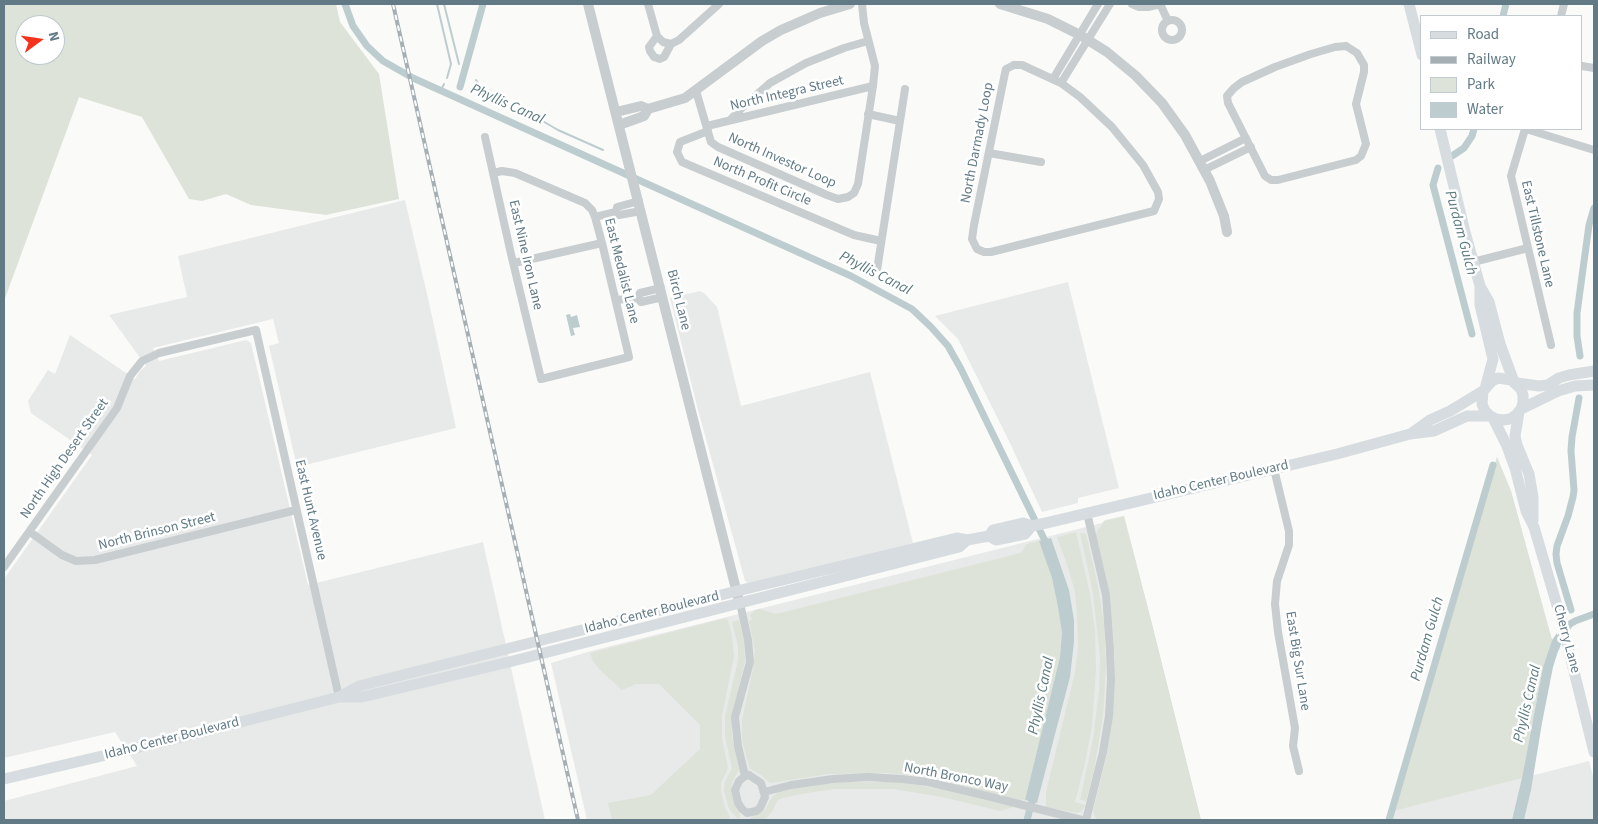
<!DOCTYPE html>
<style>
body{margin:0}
#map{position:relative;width:1598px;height:824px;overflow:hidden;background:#fafaf8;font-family:"Source Sans 3",sans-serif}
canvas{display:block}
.frame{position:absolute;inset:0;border:5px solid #627a86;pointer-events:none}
.legend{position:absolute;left:1420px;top:15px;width:162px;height:115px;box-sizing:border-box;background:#fff;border:1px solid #c0cacf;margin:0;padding:6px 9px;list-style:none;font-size:15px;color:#627a86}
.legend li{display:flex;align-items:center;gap:10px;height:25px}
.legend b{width:25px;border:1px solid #c0cacf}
.north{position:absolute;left:15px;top:15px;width:50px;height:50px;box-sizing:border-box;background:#fff;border:1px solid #c0cacf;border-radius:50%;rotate:76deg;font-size:14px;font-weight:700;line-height:20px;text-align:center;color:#627a86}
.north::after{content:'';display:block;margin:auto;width:18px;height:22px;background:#f6311c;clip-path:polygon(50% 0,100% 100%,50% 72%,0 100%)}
</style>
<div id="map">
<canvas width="1598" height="824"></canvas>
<div class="frame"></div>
<ul class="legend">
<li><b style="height:6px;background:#d6dcdf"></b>Road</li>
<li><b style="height:6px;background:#a5afb4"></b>Railway</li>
<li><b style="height:14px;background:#dde3d8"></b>Park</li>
<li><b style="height:14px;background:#bdcdcf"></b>Water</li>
</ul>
<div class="north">N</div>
</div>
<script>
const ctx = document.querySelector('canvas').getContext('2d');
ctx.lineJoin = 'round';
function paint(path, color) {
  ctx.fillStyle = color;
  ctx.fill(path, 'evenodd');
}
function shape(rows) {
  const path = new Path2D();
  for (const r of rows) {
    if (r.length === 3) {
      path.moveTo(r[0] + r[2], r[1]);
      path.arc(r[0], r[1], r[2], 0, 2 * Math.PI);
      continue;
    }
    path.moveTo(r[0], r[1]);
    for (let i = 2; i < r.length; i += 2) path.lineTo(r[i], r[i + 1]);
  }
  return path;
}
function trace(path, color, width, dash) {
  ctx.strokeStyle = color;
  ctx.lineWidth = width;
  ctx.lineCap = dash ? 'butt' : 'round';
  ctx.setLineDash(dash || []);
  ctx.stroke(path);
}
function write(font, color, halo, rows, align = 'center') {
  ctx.font = font + ' "Source Sans 3",sans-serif';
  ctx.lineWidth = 5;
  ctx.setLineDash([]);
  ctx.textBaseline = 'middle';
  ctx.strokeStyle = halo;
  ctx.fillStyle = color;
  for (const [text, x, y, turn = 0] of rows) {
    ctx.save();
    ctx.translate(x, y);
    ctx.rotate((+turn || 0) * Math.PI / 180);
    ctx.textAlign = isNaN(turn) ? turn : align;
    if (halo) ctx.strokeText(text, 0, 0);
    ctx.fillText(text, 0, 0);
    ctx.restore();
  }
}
const built = shape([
 [405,200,430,307,456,428,297,467,269,346,279,343,273,319,153,348,159,361,246,340,251,343,308,585,483,542,545,820,4,820,4,801,137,766,115,732,4,758,4,579,92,455,31,413,28,401,48,370,55,374,70,335,135,379,140,371,146,366,109,315,187,297,178,256],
 [1068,282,1119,488,1078,498,1078,503,1042,512,1009,441,958,339,935,316],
 [700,291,704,293,717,307,741,406,870,372,913,543,748,583,745,581,698,410,670,298],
 [1497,457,1511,491,1552,640,1543,667,1535,707,1523,778,1589,761,1594,780,1594,820,1391,820],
 [1124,516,1151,620,1201,820,587,820,551,663,591,651,1102,523,1105,520]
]);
const green = shape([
 [4,4,336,4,340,22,379,74,399,199,326,215,251,205,226,194,202,201,189,199,142,117,79,97,4,301],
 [25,25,55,25,55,55,25,55],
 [1497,457,1511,491,1552,640,1543,667,1522,778,1393,811],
 [1124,516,1151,620,1201,820,1103,820,1097,819,1094,815,1093,811,1107,754,1114,701,1115,658,1110,595,1096,535,1098,529,1100,528,1104,521],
 [1076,532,1090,594,1095,630,1096,669,1092,726,1085,763,1075,802,1085,805,1082,811,1077,813,1046,807,1046,792,1075,672,1078,647,1077,615,1075,592,1068,567,1057,537],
 [1080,533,1086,534,1098,586,1104,624,1106,665,1104,705,1101,728,1094,770,1086,801,1080,800,1093,739,1099,691,1100,658,1093,593],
 [1039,541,1052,578,1058,607,1062,633,1060,657,1025,800,1022,799,1021,801,945,781,922,776,886,773,829,774,770,783,761,775,750,769,742,741,742,720,753,669,755,652,749,621,752,620,750,615,755,610,760,609,776,614,1021,553,1027,544],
 [726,618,728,620,732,636,734,656,722,716,722,739,728,768,721,783,721,791,725,808,730,817,729,820,612,820,608,803,651,795,700,749,700,725,659,684,636,684,622,690,599,669,593,661,590,653],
 [739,620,744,641,745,661,732,717,732,736,739,770,732,782,731,791,734,804,740,814,739,820,729,809,724,791,725,781,732,769,725,736,725,716,738,660,738,646,732,622],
 [848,782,891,782,918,785,952,792,1014,807,1000,811,942,797,893,789,836,789,813,792,782,798,777,801,772,812,766,818,762,820,749,820,752,817,765,810,772,797,780,791,804,786]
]);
const water = shape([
 [570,314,571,317,577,315,580,327,573,328,575,335,571,336,566,315],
 [1051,538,1069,590,1074,620,1074,642,1070,677,1037,803,1025,800,1060,657,1062,633,1058,607,1052,578,1039,541],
 [1557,633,1560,645,1553,667,1542,723,1531,790,1524,820,1512,820,1522,778,1543,667,1552,640]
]);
const stream = shape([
 [437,4,451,64,447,78],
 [444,4,459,64],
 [476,80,488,98,495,102,518,111,522,109,558,130,603,150],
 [441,90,444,84]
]);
const canal = shape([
 [345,4,353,26,367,46,383,61,413,78,851,276,912,309,931,327,948,346,961,369,1048,547],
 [1503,16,1506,4],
 [460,87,483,4],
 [1452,156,1464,148,1472,136,1474,129],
 [1438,168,1433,185,1472,334],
 [1580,356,1577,336,1577,313,1589,225,1594,208],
 [1571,610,1557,563,1556,554,1557,546,1568,516,1573,497,1574,490,1571,451,1572,437,1579,398],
 [1556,648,1559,639,1570,624,1575,621,1594,614],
 [1027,820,1034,794],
 [1389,820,1493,465]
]);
const minor = shape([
 [648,4,657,36,663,42,671,44],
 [1132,4,1139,7,1148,7,1161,4],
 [1160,4,1168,21],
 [1561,16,1564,4],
 [1172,30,10],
 [657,36,649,47,650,51,654,57,660,59,664,57,671,44],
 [671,44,679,40,719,4],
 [1346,46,1357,53,1364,65,1364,72,1356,104,1366,144,1361,156,1356,160,1278,180,1271,180,1265,176,1228,103,1227,96,1234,88,1242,82,1275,67,1311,54,1335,47,1346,46],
 [1014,65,1022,65,1061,83,1080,97,1112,127,1143,165,1158,192,1159,199,1154,211,991,252,984,252,977,249,972,239,974,225,1005,73,1006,69,1014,65],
 [1582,66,1594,68],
 [1053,79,1098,4],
 [1061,83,1110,4],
 [696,91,711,142,718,147,827,195,838,199,848,197,854,193,858,184,873,86,875,66,864,23,862,4],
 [868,114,900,121],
 [731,119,744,106,770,83,806,63,844,48,868,41],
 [707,126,873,86],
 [1525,129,1511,176,1551,345],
 [1526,129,1594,150],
 [708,131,680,142,677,152,682,162,854,235,881,241],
 [485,137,511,254,541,379,629,357,602,243,595,217,592,210,585,203,515,173,502,171,493,173],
 [989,153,1041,162],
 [1200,161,1246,138],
 [1204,170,1251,147],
 [616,212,617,207,639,201],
 [595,217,616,212,619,215,641,211],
 [1473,262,1528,248],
 [514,263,602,243],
 [877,270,905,89],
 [638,298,640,293,661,288],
 [616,300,638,298,641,302,663,297],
 [1274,469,1289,531,1289,545,1277,581,1275,604,1278,632,1295,728,1293,746,1299,771],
 [30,532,62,555,76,561,95,560,296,510],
 [4,567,117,408,130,376,142,361,159,353,256,330,339,697],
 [740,603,748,640,750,662,735,717,738,746,745,776],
 [749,775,761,783,765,797,760,808,756,811,747,813,742,809,738,803,735,790,739,781,745,776,749,775],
 [764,792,791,785,833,779,868,777,902,779,928,782,987,796,1082,820],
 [1086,820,1103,752,1109,716,1111,680,1110,650,1106,595,1087,513]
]);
const tertiary = shape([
 [588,4,738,597],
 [1000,4,1048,19,1080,35,1107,52,1136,76,1162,103,1185,135,1210,181,1224,216,1227,232],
 [616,112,641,106,648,109,685,98,762,41,781,30,820,13,850,4],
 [619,125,644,116,648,109]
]);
const secondary = shape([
 [1409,4,1422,55],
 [1440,129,1465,232,1480,286,1489,302,1500,344,1514,382],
 [1480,288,1480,305,1493,359,1486,385],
 [1517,383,1539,386,1548,385,1559,378,1569,375,1594,371],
 [1521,409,1558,391,1575,386,1594,385],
 [1519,412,1515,436,1517,445,1529,474,1533,497,1533,520],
 [1493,418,1507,446,1515,468,1526,511,1534,527,1561,619,1594,752],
 [1412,433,1430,420,1450,411,1483,391,1492,381,1498,378,1511,380,1521,389,1523,395,1523,403,1521,409,1516,415,1510,419,1503,420,1496,419,1490,416,1485,411,1482,404,1483,391],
 [989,536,996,540,1025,534,1032,526],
 [339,697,359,686,737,591,957,538,967,540,989,536,993,530,1023,523,1032,526,1046,523,1337,454,1410,434,1434,431,1467,416,1490,416],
 [4,779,166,741,339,697,362,697,509,662,959,547,967,540]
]);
const rail = shape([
 [393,4,578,820]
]);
const streetNames = [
 ["North Integra Street",787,94,-13],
 ["North Darmady Loop",978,143,-79],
 ["North Investor Loop",782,161,24],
 ["North Profit Circle",762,182,23],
 ["East Tillstone Lane",1537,234,77],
 ["East Nine Iron Lane",525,255,77],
 ["East Medalist Lane",621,271,76],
 ["Birch Lane",678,300,76],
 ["North High Desert Street",65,459,-55],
 ["Idaho Center Boulevard",1221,481,-13],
 ["East Hunt Avenue",310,510,77],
 ["North Brinson Street",157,532,-14],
 ["Idaho Center Boulevard",652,613,-14],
 ["Cherry Lane",1566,639,75],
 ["East Big Sur Lane",1297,661,81],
 ["Idaho Center Boulevard",172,739,-14],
 ["North Bronco Way",956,778,11]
];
const waterNames = [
 ["Phyllis Canal",507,105,24],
 ["Purdam Gulch",1460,233,75],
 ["Phyllis Canal",875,274,27],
 ["Purdam Gulch",1428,639,-74],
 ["Phyllis Canal",1042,696,-78],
 ["Phyllis Canal",1528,704,-77]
];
paint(built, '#e8eae9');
paint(green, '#dde3d8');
paint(water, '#bdcdcf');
trace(stream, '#bdcdcf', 2);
trace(canal, '#bdcdcf', 7);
trace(minor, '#c8cdd0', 8);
trace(tertiary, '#c8cdd0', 10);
trace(secondary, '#d6dcdf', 11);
trace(rail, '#a5afb4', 4);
trace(rail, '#fff', 2, [5.5]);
write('14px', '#627a86', '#fff', streetNames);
write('italic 15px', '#5d7b7f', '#fff', waterNames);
</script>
